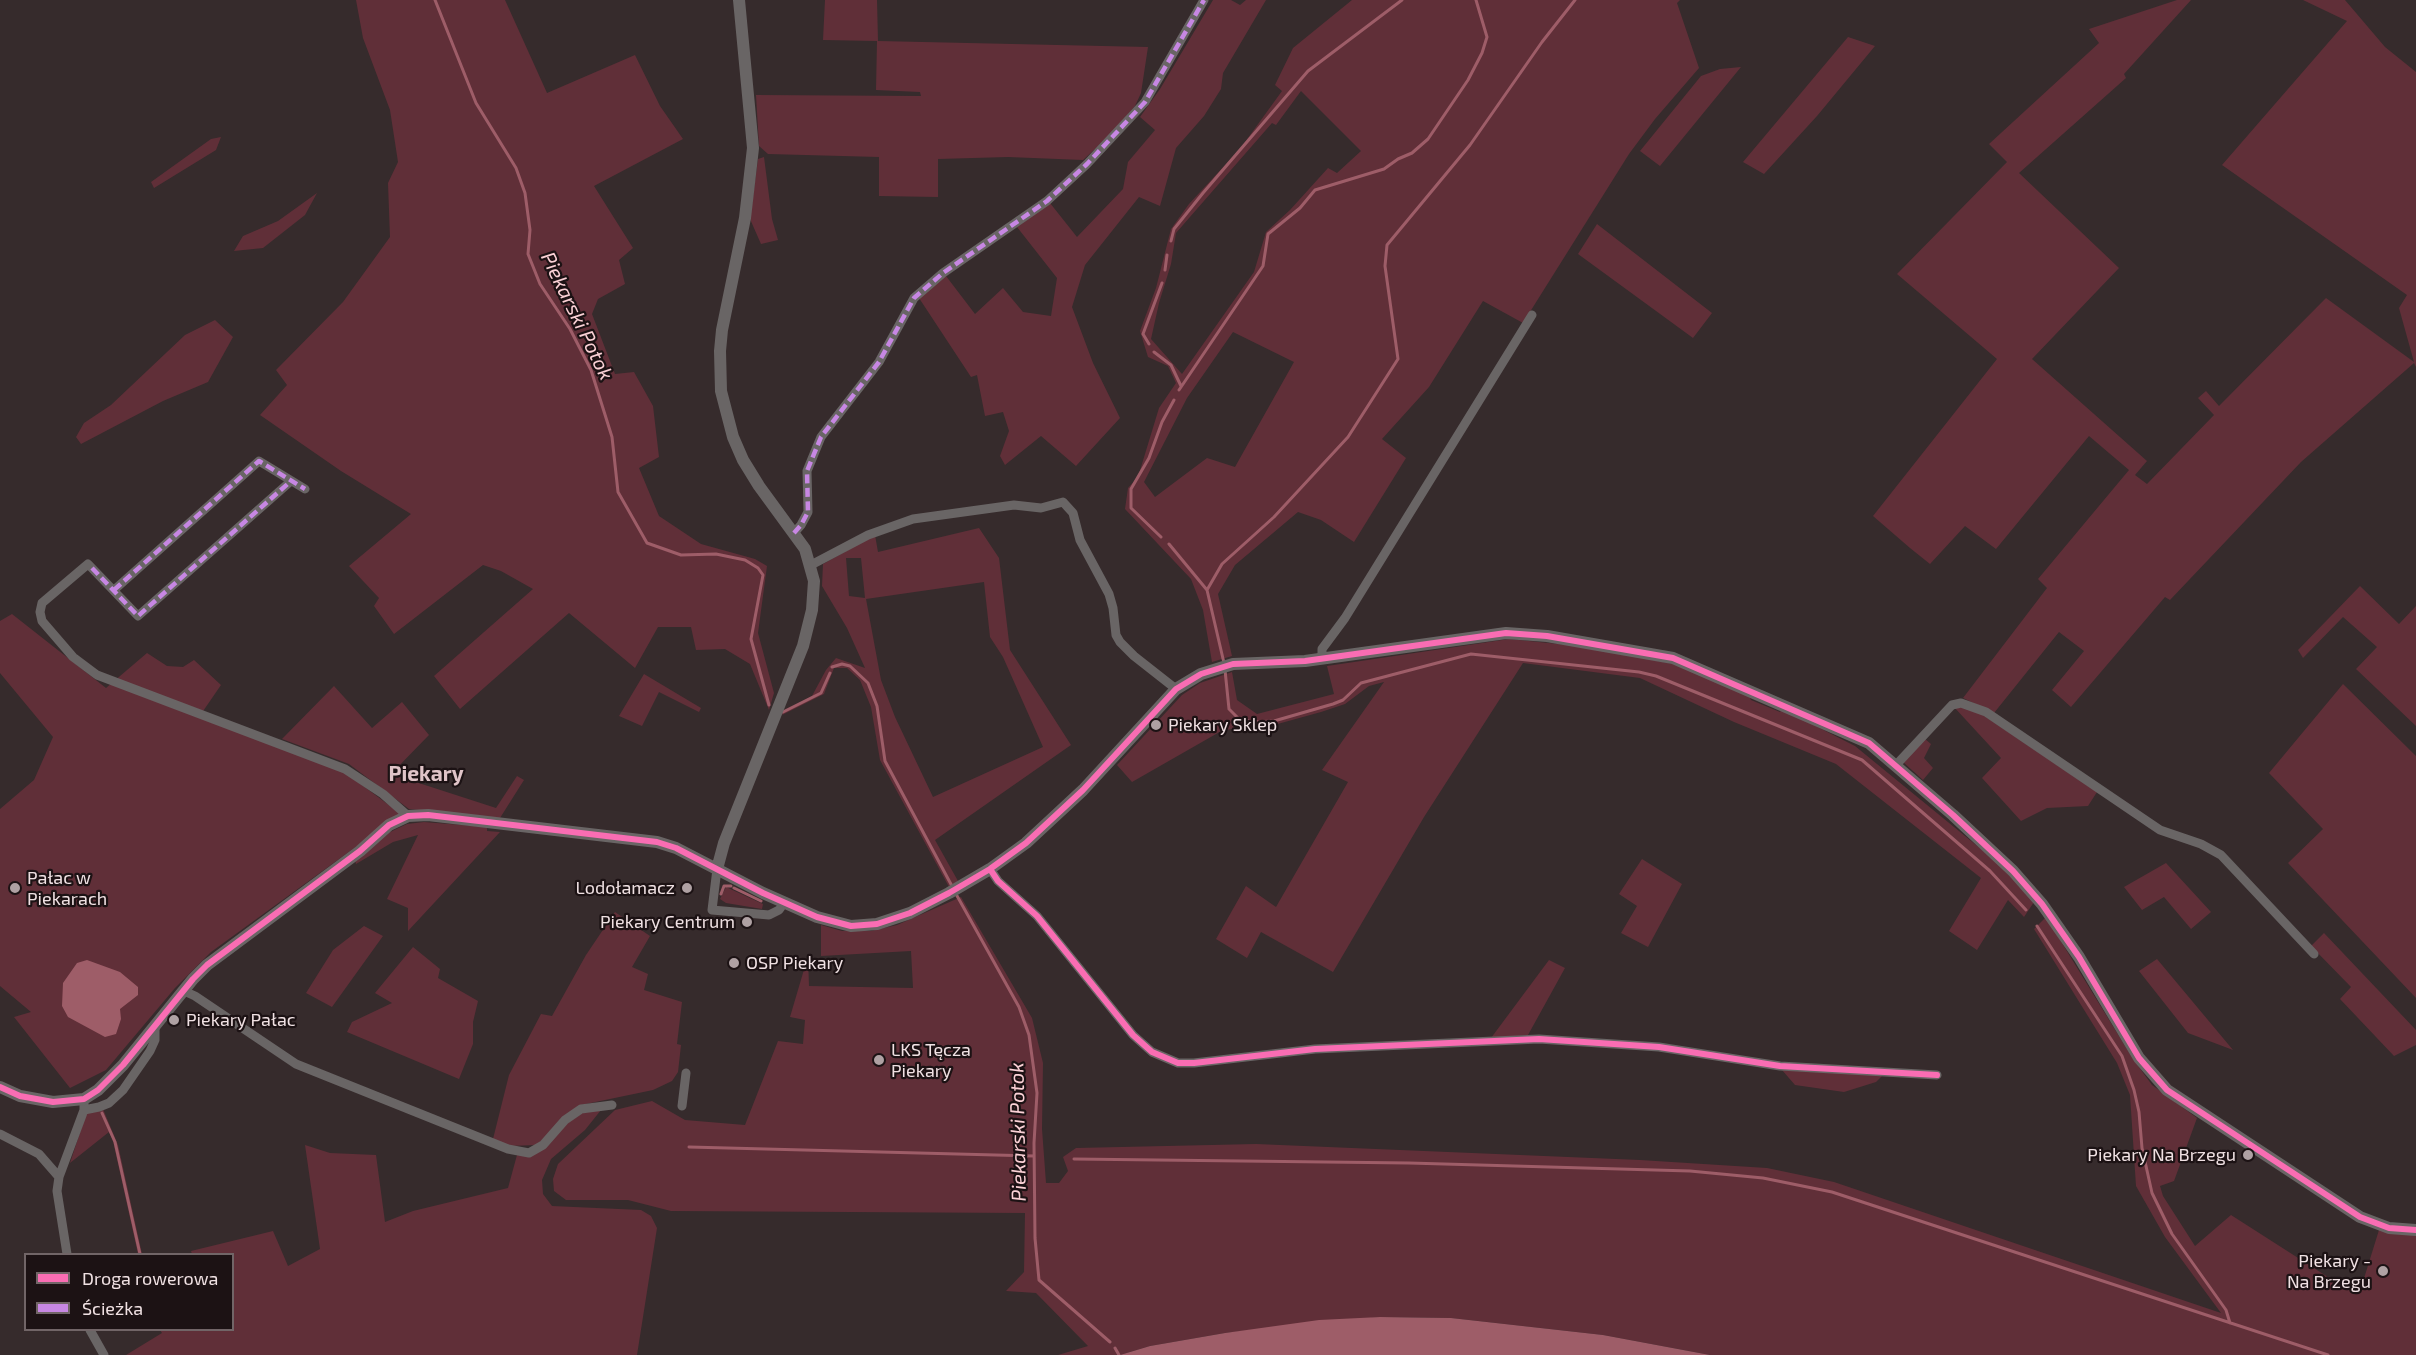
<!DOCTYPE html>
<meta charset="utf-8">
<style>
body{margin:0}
#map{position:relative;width:2416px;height:1355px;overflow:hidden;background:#362b2c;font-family:"Exo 2",sans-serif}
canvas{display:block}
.legend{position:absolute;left:24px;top:1253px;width:210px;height:78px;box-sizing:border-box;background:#1c1214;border:2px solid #716567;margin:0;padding:8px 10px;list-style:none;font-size:18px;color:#f0e1e3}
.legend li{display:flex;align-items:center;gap:12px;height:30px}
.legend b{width:30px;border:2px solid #716567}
</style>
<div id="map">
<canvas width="2416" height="1355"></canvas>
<ul class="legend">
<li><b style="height:8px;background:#f96db3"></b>Droga rowerowa</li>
<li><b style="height:8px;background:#c787e3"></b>Ścieżka</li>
</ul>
</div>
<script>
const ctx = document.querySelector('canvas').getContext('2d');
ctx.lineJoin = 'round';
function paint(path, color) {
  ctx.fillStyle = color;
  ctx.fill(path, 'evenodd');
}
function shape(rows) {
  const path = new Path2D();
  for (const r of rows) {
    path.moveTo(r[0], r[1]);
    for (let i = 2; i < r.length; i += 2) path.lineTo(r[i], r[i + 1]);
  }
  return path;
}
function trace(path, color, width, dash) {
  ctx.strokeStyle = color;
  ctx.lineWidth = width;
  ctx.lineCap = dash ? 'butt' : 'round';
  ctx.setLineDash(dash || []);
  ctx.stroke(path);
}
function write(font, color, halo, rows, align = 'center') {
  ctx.font = font + ' "Exo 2",sans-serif';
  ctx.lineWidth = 4.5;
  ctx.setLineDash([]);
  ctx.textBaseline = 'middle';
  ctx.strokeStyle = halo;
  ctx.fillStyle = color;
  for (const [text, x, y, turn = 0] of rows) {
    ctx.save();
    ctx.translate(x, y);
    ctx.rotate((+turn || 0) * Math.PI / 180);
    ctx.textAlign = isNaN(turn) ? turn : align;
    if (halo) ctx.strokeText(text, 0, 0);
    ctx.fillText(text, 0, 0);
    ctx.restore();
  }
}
const green = shape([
 [356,0,505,0,547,93,635,55,660,106,683,139,594,186,633,248,619,260,625,284,598,299,592,314,615,374,634,372,653,406,659,457,639,468,659,516,701,544,755,559,767,566,758,633,774,693,769,710,750,664,725,649,696,650,691,627,658,627,635,668,569,613,460,709,434,676,533,589,501,571,483,565,394,634,374,606,379,598,349,566,411,514,341,471,260,415,287,385,276,370,343,302,390,237,388,183,398,162,390,110,363,38],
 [825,0,877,0,878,41,1148,47,1141,93,1135,106,1107,138,1083,160,1008,157,938,159,938,197,879,196,879,157,768,154,759,146,756,95,921,96,920,92,876,90,877,41,823,40],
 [1213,0,1231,0,1240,5,1246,0,1266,0,1223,73,1221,89,1204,116,1176,148,1160,206,1139,197,1085,265,1072,307,1093,363,1120,418,1076,466,1041,436,1005,465,1000,456,1009,431,1003,412,985,416,977,375,971,377,919,298,946,276,975,314,1003,288,1023,312,1051,316,1057,278,1017,227,1050,203,1077,237,1123,189,1128,162,1155,130,1140,117,1160,89],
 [1352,0,1680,0,1677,3,1699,68,1655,119,1629,154,1523,323,1483,301,1429,387,1382,439,1406,458,1354,542,1321,520,1298,512,1235,565,1218,594,1232,656,1212,662,1203,610,1191,579,1125,509,1128,488,1138,477,1159,408,1176,383,1168,366,1148,357,1140,331,1156,288,1171,229,1189,204,1240,149,1282,91,1275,85,1293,48],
 [1301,91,1361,151,1337,173,1328,168,1290,210,1266,232,1254,272,1182,374,1151,339,1159,303,1171,264,1176,233,1272,123,1276,125],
 [1233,332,1294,362,1235,467,1207,458,1155,497,1144,482,1187,398],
 [2177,0,2191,0,2124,74,2126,78,2019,173,2119,268,2032,359,2147,461,2135,475,2147,484,2214,415,2198,398,2206,391,2219,406,2326,298,2414,362,2399,308,2407,295,2222,165,2347,21,2303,0,2345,0,2385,47,2416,72,2416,367,2414,363,2301,462,2170,600,2165,597,2071,707,2052,690,2084,651,2059,632,1994,713,1963,698,2047,588,2038,579,2129,470,2089,436,1996,549,1965,526,1930,564,1910,548,1873,516,1997,359,1897,274,2007,162,1989,144,2099,43,2089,29],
 [1848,37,1875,46,1817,116,1764,174,1743,162],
 [1741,67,1660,166,1640,151,1701,76,1720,69],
 [221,137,216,150,154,188,151,182,211,139],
 [764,157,772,219,778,240,761,244,750,219,758,159],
 [317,193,305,215,263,248,234,251,243,236,278,221],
 [1597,224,1712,313,1693,338,1578,254],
 [215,320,233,337,208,382,163,401,81,444,76,437,84,423,111,405,185,335],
 [979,528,999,558,1010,650,1071,745,935,840,958,881,949,887,880,760,871,707,860,680,847,668,834,668,824,694,782,715,784,711,812,696,826,670,836,658,865,668,847,628,822,586,823,564,875,535,878,552],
 [846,558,861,558,865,598,849,596],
 [984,582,990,637,1003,657,1043,747,933,797,895,717,881,680,866,599],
 [2360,586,2399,624,2416,606,2416,726,2356,669,2377,647,2343,617,2303,658,2298,650],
 [12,614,106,688,147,653,167,666,183,667,194,660,221,685,199,717,343,771,401,814,211,952,175,988,106,1070,70,1088,14,1017,31,1012,0,986,0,809,34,780,53,737,0,673,0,621],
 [1509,639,1598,648,1677,665,1749,696,1751,700,1780,712,1782,709,1855,746,1998,863,2034,902,2024,917,2008,900,1977,950,1949,931,1981,878,1836,764,1734,722,1640,678,1523,663,1424,817,1333,972,1261,932,1247,958,1216,939,1246,886,1276,907,1348,782,1322,770,1384,682,1369,686,1345,704,1321,712,1274,725,1223,730,1132,782,1117,765,1182,695,1200,683,1232,672,1237,700,1257,714,1334,694,1327,666],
 [644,674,701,708,699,712,659,692,642,726,619,716],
 [2343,684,2416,756,2416,998,2288,863,2323,829,2269,773],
 [334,686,372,728,402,702,429,735,391,774,496,808,517,776,524,780,500,818,409,809,349,764,282,739],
 [1954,707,1967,707,1983,715,2097,792,2088,806,2047,808,2021,821,1982,778,2001,758],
 [1925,739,1931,744,1924,758,1933,768,1923,780,1903,762],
 [424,822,487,827,487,831,500,832,408,931,408,908,387,899,418,835,393,842,356,864,355,860,388,833,407,824],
 [1642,859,1682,884,1648,947,1621,933,1637,906,1619,894],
 [2166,863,2211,912,2191,929,2164,897,2142,910,2124,887],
 [726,887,763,904,762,909,726,903,720,899],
 [961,897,1032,1018,1043,1063,1042,1129,1046,1183,1059,1183,1068,1171,1063,1157,1076,1148,1256,1144,1640,1160,1767,1168,1834,1182,2221,1313,2165,1237,2136,1186,2130,1095,2117,1063,2034,929,2046,917,2133,1059,2152,1085,2197,1118,2174,1181,2160,1186,2163,1196,2195,1246,2231,1215,2331,1279,2361,1288,2379,1230,2416,1234,2416,1355,1710,1355,1603,1335,1451,1318,1380,1317,1225,1333,1150,1346,1120,1355,1058,1355,1088,1346,1036,1293,1006,1291,1024,1272,1025,1213,671,1211,628,1200,566,1200,554,1191,553,1179,558,1164,615,1110,652,1101,685,1120,745,1125,778,1041,803,1044,805,1020,790,1017,808,956,809,986,913,988,911,951,821,956,821,925,842,931,871,931,897,925],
 [615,912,650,936,632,967,648,974,644,990,682,1002,677,1044,681,1045,678,1072,672,1081,653,1090,581,1105,537,1145,508,1146,493,1139,509,1075,541,1014,552,1016,586,955],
 [364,926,383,936,332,1007,306,993,333,950],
 [2324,933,2416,1030,2416,1045,2394,1056,2340,999,2351,987,2311,946],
 [413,947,440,969,438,978,478,1001,473,1022,473,1044,459,1079,347,1032,352,1022,392,1003,375,993],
 [2157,959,2233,1050,2188,1033,2139,971],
 [1549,960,1565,968,1528,1035,1491,1038],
 [1782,1070,1883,1075,1876,1082,1844,1092,1795,1085],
 [103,1109,118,1145,142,1254,138,1254,113,1141,109,1132,70,1163,87,1111],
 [601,1110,585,1130,551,1159,542,1180,543,1194,552,1206,641,1210,651,1216,657,1228,637,1355,126,1355,162,1333,160,1330,232,1330,232,1254,192,1254,191,1251,273,1231,288,1266,320,1249,305,1145,330,1153,376,1155,385,1222,413,1211,508,1188,517,1155,532,1156,566,1124,585,1111]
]);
const water = shape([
 [87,960,120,972,138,987,138,995,120,1009,121,1019,116,1034,105,1037,68,1017,62,1006,63,983,77,963],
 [1380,1317,1451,1318,1603,1335,1710,1355,1120,1355,1150,1346,1225,1333,1319,1320]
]);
const stream = shape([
 [435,0,476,103,516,168,525,193,530,230,528,254,540,284,570,329,591,370,612,437,618,492,647,543,681,555,716,554,745,560,758,568,763,575,751,639,769,705],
 [1171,241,1174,229,1203,193,1308,71,1402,0],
 [1165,270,1167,255],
 [1149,344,1143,334,1162,283],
 [1154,352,1171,365,1181,386],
 [1179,390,1263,266,1268,234,1300,208,1315,190,1384,169,1398,159,1412,153,1428,139,1468,80,1482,53,1487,37,1476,0],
 [1161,537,1131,508,1131,489,1149,458,1162,422,1174,400],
 [1169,544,1207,590,1224,663],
 [1207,590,1222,564,1274,517,1348,437,1398,359,1385,266,1387,245,1470,145,1542,42,1575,0],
 [832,667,842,664,850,666,868,683,877,706,885,761,953,888],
 [1225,670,1229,709,1239,719,1254,722,1274,721,1333,704,1343,700,1361,683,1471,654,1639,672,1656,676,1862,760,1990,871,2026,910],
 [783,712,821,693,830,673],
 [734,888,761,901],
 [721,894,724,886,731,886],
 [956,894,1019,1007,1029,1035,1037,1093,1034,1143,1035,1238,1039,1280,1110,1342],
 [2037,926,2122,1056,2134,1090,2139,1112,2142,1148,2152,1193,2172,1234,2226,1310,2230,1323],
 [102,1113,115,1142,140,1254],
 [689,1147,1034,1156],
 [1074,1159,1409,1163,1690,1171,1763,1178,1832,1192,2328,1355],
 [1115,1348,1119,1355]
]);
const minor = shape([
 [291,481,138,616,88,564,42,603,40,612,42,621,73,657,97,675,345,769,383,794,408,816],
 [794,533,801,525,808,512,807,471,821,437,879,362,914,298,943,273,1047,201,1087,164,1145,102,1204,0],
 [811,565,868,535,913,519,1014,505,1041,508,1063,502,1073,513,1080,540,1109,594,1113,608,1116,635,1120,642,1134,656,1176,689],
 [114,590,259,461,305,489],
 [1322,659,1322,649,1345,618,1532,315],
 [1896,765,1952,705,1961,703,1986,712,2160,830,2201,844,2221,855,2314,954],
 [717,869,712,910,769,915,779,910,784,903],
 [990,869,998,881,1037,916,1133,1035,1152,1052,1178,1063,1194,1063,1315,1049,1539,1039,1659,1047,1780,1066,1937,1075],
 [184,991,195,996,296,1064,508,1149,529,1153,543,1145,565,1120,581,1109,612,1105],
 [682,1106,686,1073],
 [84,1110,99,1107,109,1103,123,1090,150,1051,155,1040,155,1027],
 [0,1134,39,1154,59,1177],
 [67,1254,57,1191,59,1177,84,1110,84,1099],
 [90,1330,104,1355]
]);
const tertiary = shape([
 [717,869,724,843,803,646,812,610,814,581,805,549,759,486,743,460,733,437,721,391,720,351,722,330,745,218,753,148,739,0],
 [0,1087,20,1096,53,1102,84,1099,98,1090,123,1065,193,979,207,965,360,851,389,825,408,816,428,815,657,842,676,848,763,893,817,917,851,926,877,924,910,913,949,893,990,869,1026,843,1083,790,1176,689,1201,674,1233,664,1305,661,1506,633,1547,636,1673,658,1869,743,1953,815,2013,871,2042,904,2079,957,2139,1058,2167,1090,2360,1217,2389,1228,2416,1230]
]);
const quiet = shape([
 [794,533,801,525,808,512,807,471,821,437,879,362,914,298,943,273,1047,201,1087,164,1145,102,1204,0],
 [92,568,138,616,291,481],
 [114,590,259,461,305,489]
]);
const cycleway = shape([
 [990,869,998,881,1037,916,1133,1035,1152,1052,1178,1063,1194,1063,1315,1049,1539,1039,1659,1047,1780,1066,1937,1075],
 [0,1087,20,1096,53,1102,84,1099,98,1090,123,1065,193,979,207,965,360,851,389,825,408,816,428,815,657,842,676,848,763,893,817,917,851,926,877,924,910,913,949,893,990,869,1026,843,1083,790,1176,689,1201,674,1233,664,1305,661,1506,633,1547,636,1673,658,1869,743,1953,815,2013,871,2042,904,2079,957,2139,1058,2167,1090,2360,1217,2389,1228,2416,1230]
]);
const markers = [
 [1156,725,6,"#afa1a3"],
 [15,888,6,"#afa1a3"],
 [687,888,6,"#afa1a3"],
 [747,922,6,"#afa1a3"],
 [734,963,6,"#afa1a3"],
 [174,1020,6,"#afa1a3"],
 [879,1060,6,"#afa1a3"],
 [2248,1155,6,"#afa1a3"],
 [2383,1271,6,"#afa1a3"]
];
const poiNames = [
 ["Piekary Sklep",1168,725],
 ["Pałac w",27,878],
 ["Piekarach",27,899],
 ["Lodołamacz",675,888,"right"],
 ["Piekary Centrum",735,922,"right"],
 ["OSP Piekary",746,963],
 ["Piekary Pałac",186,1020],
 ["LKS Tęcza",891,1050],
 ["Piekary",891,1071],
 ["Piekary Na Brzegu",2236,1155,"right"],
 ["Piekary -",2371,1261,"right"],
 ["Na Brzegu",2371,1282,"right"]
];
const waterNames = [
 ["Piekarski Potok",577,316,64],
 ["Piekarski Potok",1018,1132,-91]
];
const quarterNames = [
 ["Piekary",426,774]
];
paint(green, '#602f38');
paint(water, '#9e5d68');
trace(stream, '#9e5d68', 3);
trace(minor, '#696565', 9);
trace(tertiary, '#696565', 12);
trace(quiet, '#c787e3', 4.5, [9, 4.5]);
trace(cycleway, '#f96db3', 6);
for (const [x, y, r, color] of markers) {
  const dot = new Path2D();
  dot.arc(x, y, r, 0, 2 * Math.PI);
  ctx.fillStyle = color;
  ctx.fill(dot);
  trace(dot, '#1c1214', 2);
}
write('18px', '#f0e1e3', '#1c1214', poiNames, 'left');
write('italic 20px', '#fbd1d6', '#1c1214', waterNames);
write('bold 21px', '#e0c4c8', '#1c1214', quarterNames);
</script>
